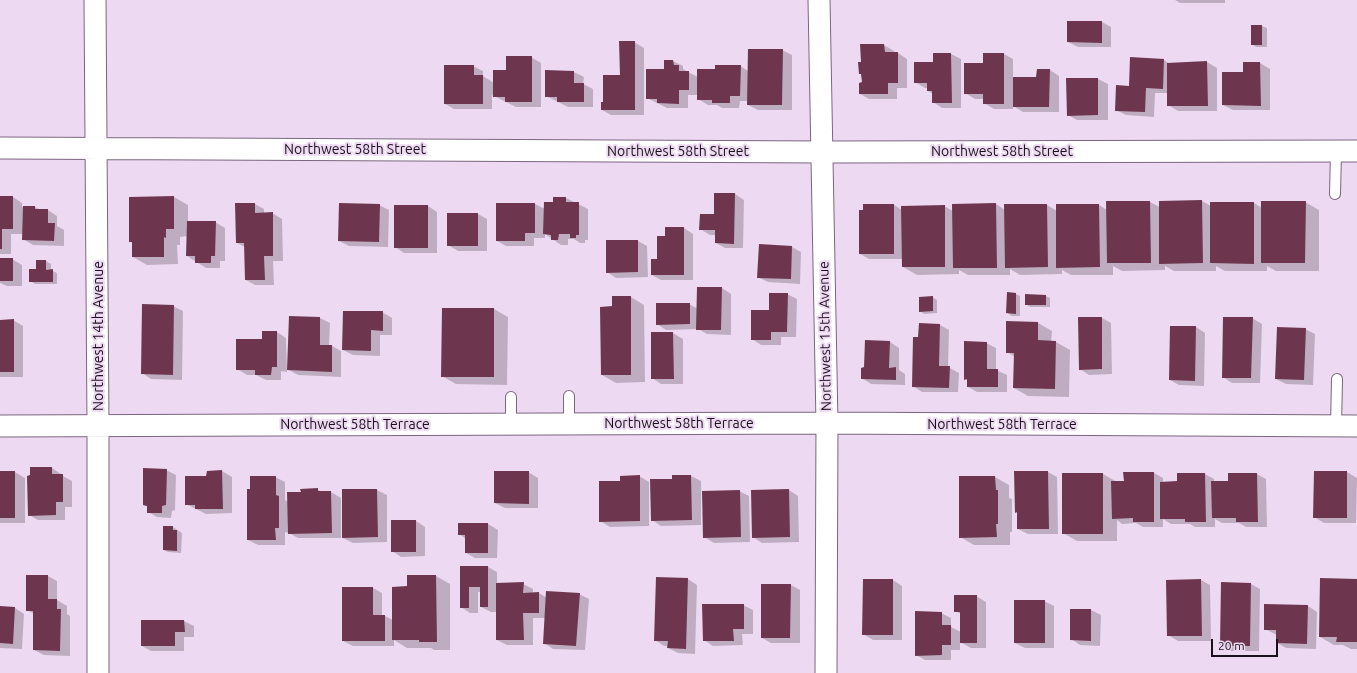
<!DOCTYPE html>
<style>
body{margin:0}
#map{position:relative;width:1357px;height:673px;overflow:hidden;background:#eed9f2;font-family:Ubuntu,sans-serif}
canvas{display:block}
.scale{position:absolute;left:1211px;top:639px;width:67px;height:18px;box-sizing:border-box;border:2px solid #1a121b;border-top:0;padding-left:5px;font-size:12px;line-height:14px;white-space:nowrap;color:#1a121b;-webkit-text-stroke:3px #eed9f2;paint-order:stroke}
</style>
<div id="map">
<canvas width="1357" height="673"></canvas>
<div class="scale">20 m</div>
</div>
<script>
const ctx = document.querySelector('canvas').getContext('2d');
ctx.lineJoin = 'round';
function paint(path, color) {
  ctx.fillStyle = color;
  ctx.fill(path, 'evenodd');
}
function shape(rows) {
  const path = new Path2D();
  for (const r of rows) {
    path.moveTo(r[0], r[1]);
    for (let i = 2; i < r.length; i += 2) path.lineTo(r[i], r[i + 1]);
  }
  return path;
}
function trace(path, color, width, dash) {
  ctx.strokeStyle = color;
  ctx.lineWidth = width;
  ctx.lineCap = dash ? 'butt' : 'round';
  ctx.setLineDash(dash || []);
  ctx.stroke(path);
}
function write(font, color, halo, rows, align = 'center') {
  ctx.font = font + ' Ubuntu,sans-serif';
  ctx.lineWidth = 4;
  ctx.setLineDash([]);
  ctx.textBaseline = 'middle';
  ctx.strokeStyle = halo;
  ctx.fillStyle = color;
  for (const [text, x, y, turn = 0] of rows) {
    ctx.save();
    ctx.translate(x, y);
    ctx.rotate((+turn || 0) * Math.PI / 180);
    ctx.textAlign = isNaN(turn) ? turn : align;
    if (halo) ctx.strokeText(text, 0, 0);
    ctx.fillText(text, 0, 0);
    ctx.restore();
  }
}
const shadow = shape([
 [1175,0,1225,0,1225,3,1180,3],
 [1102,22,1111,27,1111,47,1078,47,1068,42],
 [1252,26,1262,26,1267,28,1267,47,1256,47,1252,44],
 [634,42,644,48,644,115,611,115,602,110,604,103,621,76],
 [861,45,884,45,894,51,894,53,898,53,907,59,907,88,897,88,897,99,869,99,860,94,862,83,862,75,860,73,862,63],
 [782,50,792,55,792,110,758,110,748,105,748,101,740,101,739,108,722,108,717,105,708,105,698,99,698,95,688,95,688,108,667,108,647,98,665,70,665,61,673,61,683,66,683,69,688,72,698,77,716,70,740,66,748,71],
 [934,54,951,54,961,59,961,108,942,108,933,102,933,94,928,91,928,88,925,88,915,82,934,63],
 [1004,54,1013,59,1013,78,1037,78,1050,70,1059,76,1059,112,1023,112,1013,106,1013,109,994,109,984,103,984,99,975,99,965,93,984,64],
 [531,57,541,63,541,107,516,107,492,95,492,109,454,109,445,104,473,66,483,71,483,76,494,83,507,71],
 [1164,60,1170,64,1207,62,1217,68,1217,111,1178,111,1168,105,1168,93,1155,93,1154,117,1126,115,1116,110,1130,87],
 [1244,63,1260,63,1270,69,1270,110,1233,110,1223,105,1244,73],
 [546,71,574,72,584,77,583,84,593,89,593,107,568,107,546,96],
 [1067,79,1098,79,1108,84,1108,120,1077,120,1068,115],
 [735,194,744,200,743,248,725,248,716,243,716,235,710,235,700,229],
 [0,197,13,197,22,203,22,207,35,207,41,210,48,210,57,216,57,226,64,230,64,246,33,245,23,239,24,234,11,234,11,254,0,254],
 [174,197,188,205,188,222,215,222,225,228,225,261,220,261,220,268,206,268,187,256,187,236,180,237,180,245,177,245,178,264,147,265,133,257,133,243,130,242],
 [554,198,566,198,588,209,588,240,585,240,585,243,580,243,574,239,568,239,568,245,561,245,545,234,545,238,534,238,534,246,506,246,497,241,497,204,535,204,545,209,554,204],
 [1202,201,1211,206,1254,203,1262,208,1305,202,1319,210,1319,271,1276,271,1267,266,1267,271,1225,271,1216,266,1216,271,1174,271,1165,266,1165,270,1122,271,1113,266,1113,275,1071,275,1062,270,1062,274,1020,275,1010,269,1010,275,968,275,959,270,959,274,917,275,903,267,903,259,869,259,860,254,894,205,902,210,944,206,953,211,953,205,996,204,1005,210,1005,205,1047,205,1057,211,1099,205,1107,210,1150,202,1160,207],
 [255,204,264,209,264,214,272,213,282,219,283,261,273,261,274,285,255,285,246,280,245,247,237,243],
 [379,205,389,210,388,247,349,246,339,241],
 [428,206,437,212,437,253,404,253,395,247],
 [478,214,487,219,487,251,458,251,448,245],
 [684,228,693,234,693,280,661,280,652,275,666,237],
 [638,241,647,246,648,277,616,278,607,272],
 [792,247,801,252,800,284,768,282,758,277],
 [0,259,12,259,22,265,22,286,7,286,0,283],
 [37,261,46,261,51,264,51,270,57,273,57,284,35,284,30,281,37,270],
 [722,288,731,294,731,335,707,334,698,329,666,330,657,324,689,304,698,309],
 [787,294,797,299,796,337,781,337,781,345,761,345,752,339,770,311],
 [1016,294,1020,296,1020,316,1012,316,1007,313],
 [1046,296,1050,298,1050,307,1030,307,1026,304],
 [631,297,644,305,645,382,616,383,602,375,613,307],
 [932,297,937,300,937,313,924,314,920,311],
 [173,306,183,311,182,380,151,379,142,373],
 [494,309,508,317,507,385,456,384,442,376],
 [382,312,392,318,392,335,380,335,380,356,353,355,343,350],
 [290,317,320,318,330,323,329,346,332,346,341,351,341,377,298,375,287,369,288,369],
 [1102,318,1111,323,1112,374,1089,375,1080,369],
 [1252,318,1262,324,1260,383,1232,383,1223,377],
 [13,320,23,326,23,377,0,377,0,321],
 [1038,323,1052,331,1051,342,1056,342,1070,350,1069,397,1028,396,1014,388,1015,357,1007,352],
 [940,325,949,330,948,367,959,373,958,392,922,392,913,386,919,338],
 [1196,327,1205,333,1204,386,1179,385,1170,380],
 [1305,329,1315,334,1313,385,1286,384,1276,379],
 [263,332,277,332,286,338,287,372,281,371,281,380,266,380,256,375,247,375,237,369,263,340],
 [652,333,673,333,683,339,683,384,661,384,652,378],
 [890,342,899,348,899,370,905,374,905,385,871,384,862,378,865,368],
 [986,343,996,348,996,370,1007,375,1007,392,977,392,968,387,968,381,965,379],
 [52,468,61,474,61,475,72,481,72,507,65,507,65,520,38,520,29,515],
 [166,470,176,475,175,510,172,511,171,518,157,517,148,512,148,507,144,505],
 [222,471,232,477,232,513,206,514,186,504,207,477,208,472],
 [0,472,15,472,25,478,25,523,0,523],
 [528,472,538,478,538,508,505,508,495,503],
 [1048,472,1057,477,1058,534,1028,534,1018,529,1018,514,1016,512],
 [1315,472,1347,472,1357,478,1356,523,1324,523,1314,517],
 [1154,473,1163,478,1163,483,1178,482,1205,474,1214,479,1214,482,1229,482,1257,474,1266,479,1267,527,1246,527,1239,523,1222,523,1215,519,1215,527,1195,527,1190,524,1171,524,1163,519,1163,527,1143,527,1136,523,1122,524,1117,520,1117,541,1077,541,1063,533,1103,474,1117,482,1125,482],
 [639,476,649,482,649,526,610,527,600,521,621,482],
 [673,476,691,476,701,481,701,525,661,526,652,520,673,480],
 [275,477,285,482,285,500,288,502,302,493,317,489,322,492,331,492,341,498,341,538,298,538,289,533,285,532,285,545,258,545,248,540],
 [995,477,1009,485,1009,498,1012,499,1012,532,1010,532,1010,545,974,545,960,537],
 [343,490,377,490,387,495,387,542,353,543,343,538],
 [789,490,798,496,799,542,762,543,753,537],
 [739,491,749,496,750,542,714,543,704,537],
 [416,521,425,527,425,556,401,557,392,551],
 [459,524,488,524,498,530,497,558,475,558,466,553,466,539,459,534],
 [173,527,182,533,181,553,168,552,164,550],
 [461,567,488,567,497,572,497,584,523,584,533,589,533,593,539,593,547,598,579,594,589,599,585,650,553,649,544,643,546,618,533,618,533,645,507,645,497,640,497,612,491,612,481,607,481,592,478,592,478,613,470,613,461,607],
 [48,576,57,581,57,600,67,606,67,614,70,616,70,656,44,655,34,650,34,614,27,610],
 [408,576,436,576,450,584,450,650,434,650,431,648,407,648,394,640,394,646,353,646,343,641,373,588,382,593,382,616,385,616,393,620,408,587],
 [688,579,697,585,695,654,678,653,668,648,669,646,664,646,655,640],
 [893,580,902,586,902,640,873,640,863,634],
 [1201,580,1210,585,1211,641,1178,641,1168,635],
 [1357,580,1357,649,1351,649,1343,645,1334,645,1320,637],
 [1251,584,1260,589,1259,651,1231,651,1221,645],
 [791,585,800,590,800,643,771,643,762,638],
 [976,596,986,602,986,648,971,648,960,642,960,650,951,650,951,660,925,660,916,655,941,613,951,618,951,627,961,632,961,614,955,611],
 [1044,601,1054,606,1054,648,1025,648,1015,643],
 [743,605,753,610,753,634,742,634,743,645,713,646,704,640],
 [1265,605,1308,606,1317,612,1316,649,1286,648,1277,643,1277,635,1265,629],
 [0,607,15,608,24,614,22,649,0,648],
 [1071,610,1091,610,1101,615,1100,646,1080,645,1071,639],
 [142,621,184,621,194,626,194,637,184,637,184,651,151,651,142,646]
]);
const building = shape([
 [1067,21,1102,21,1102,43,1067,42],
 [1251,25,1262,25,1262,45,1251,45],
 [619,41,635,41,635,110,601,110,601,102,603,102,603,75,620,75],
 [860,44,884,44,885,52,898,52,898,83,888,83,888,94,859,94,859,83,862,82,861,74,859,74,858,62,861,62],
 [748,49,783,49,782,105,747,105],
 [933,53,951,53,952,103,932,103,932,91,927,91,927,83,914,83,914,62,933,62],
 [983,53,1004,53,1004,104,983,104,983,94,964,94,964,63,983,63],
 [506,56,532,56,532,102,505,102,505,97,493,97,493,70,506,70],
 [1130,57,1164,59,1163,89,1146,88,1145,112,1115,111,1116,85,1129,86],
 [664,60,673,60,674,65,679,65,679,71,689,71,689,90,679,90,679,104,657,103,657,99,646,99,646,69,664,69],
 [1207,61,1208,106,1167,106,1167,63],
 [1243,62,1260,62,1261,106,1222,105,1222,72,1243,72],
 [444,65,474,65,474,75,483,75,483,104,444,104],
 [715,65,741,65,740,96,730,96,730,103,712,103,712,100,697,100,697,69,715,69],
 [1037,69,1050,69,1049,107,1013,107,1013,77,1036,77],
 [545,70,574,71,574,83,584,83,584,102,557,102,557,97,545,97],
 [1066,78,1098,78,1098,115,1067,116],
 [714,193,735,193,734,244,715,243,715,230,699,230,700,214,714,214],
 [0,196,13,196,13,229,2,229,2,249,0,249],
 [174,196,174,229,166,229,166,238,164,237,164,257,132,257,132,242,129,242,129,197],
 [553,197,566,197,566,202,579,202,579,235,576,235,576,238,570,238,570,234,559,234,558,240,551,240,551,235,543,234,544,202,553,202],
 [1202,200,1203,263,1159,264,1159,201],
 [1106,201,1150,201,1151,263,1107,263],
 [1261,201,1306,201,1305,263,1261,263],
 [1210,202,1254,202,1254,264,1210,263],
 [235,203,255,203,255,213,273,212,273,256,264,256,265,280,245,280,244,243,236,243],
 [339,203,380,204,379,242,338,241],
 [496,203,535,203,535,233,525,233,525,241,496,241],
 [996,203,997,268,953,268,952,204],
 [863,204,894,204,894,254,859,254,859,210,863,210],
 [1004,204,1047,204,1048,267,1005,268],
 [1056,204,1099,204,1100,267,1056,268],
 [394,205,428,205,428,248,394,248],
 [945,205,945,267,902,267,901,206],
 [23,206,35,206,35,209,48,209,48,223,55,223,54,241,22,240],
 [447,213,478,213,478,246,447,246],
 [187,221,216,221,215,256,211,256,211,263,195,263,195,256,186,256],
 [665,227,684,227,684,275,651,275,651,259,657,259,657,236,665,236],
 [606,240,638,240,638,272,606,273],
 [759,244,792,246,791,279,757,278],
 [0,258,13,258,13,281,0,281],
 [36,260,46,260,46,270,53,269,53,282,29,282,29,269,36,269],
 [697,287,722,287,721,330,696,330],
 [1007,292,1016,293,1016,314,1006,313],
 [769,293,788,293,787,332,771,332,771,340,751,340,751,310,769,310],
 [1025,294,1046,295,1046,305,1025,305],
 [612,296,631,296,631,375,601,375,600,307,612,306],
 [933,296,933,311,919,312,919,297],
 [656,303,690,303,690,324,656,325],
 [142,304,174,305,173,375,141,374],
 [442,308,494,308,494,377,441,377],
 [343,311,383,311,383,331,371,330,371,351,342,350],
 [289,316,320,317,320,345,332,345,332,372,287,370],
 [1078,317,1102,317,1102,369,1079,370],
 [1223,317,1253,317,1251,378,1222,378],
 [14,319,14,372,0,372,0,320],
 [1006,321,1038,322,1038,340,1056,341,1055,389,1013,388,1014,353,1006,353],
 [919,323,940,324,939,366,950,366,949,388,912,387,913,337,918,337],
 [1170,326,1196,326,1195,381,1169,380],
 [1277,327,1306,328,1304,380,1275,379],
 [262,331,277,331,277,367,272,367,271,375,255,375,255,370,236,370,236,339,262,339],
 [651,332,673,332,674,379,651,379],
 [865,340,890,341,889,368,896,367,896,380,861,379,861,368,864,367],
 [964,341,987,342,987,369,998,369,998,387,967,387,967,379,964,380],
 [30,467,52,467,52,474,63,474,63,502,56,502,56,515,28,516,27,476,30,475],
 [143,468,167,469,166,505,162,506,162,513,147,513,147,506,143,505],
 [222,470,223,509,195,509,195,505,185,505,185,476,206,476,207,471],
 [0,471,15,471,15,518,0,518],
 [494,471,529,471,529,504,494,503],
 [1014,471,1048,471,1049,529,1017,529,1017,512,1015,513],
 [1314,471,1347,471,1347,518,1313,518],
 [1123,472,1154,472,1154,522,1133,522,1133,518,1112,519,1111,481,1124,481],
 [1062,473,1103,473,1103,534,1062,534],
 [1177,473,1205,473,1206,522,1185,522,1185,519,1160,519,1160,482,1177,481],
 [1228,473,1257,473,1258,522,1236,522,1236,518,1212,518,1211,481,1228,481],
 [640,475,640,521,599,522,599,481,620,481,620,476],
 [672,475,691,475,692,520,651,521,650,479,672,479],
 [250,476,276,476,276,495,279,496,279,528,275,528,276,540,247,540,247,489,250,489],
 [959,476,995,476,996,490,998,490,998,524,996,524,997,537,959,538],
 [318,488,318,491,331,491,332,533,288,534,287,492,301,492,300,489],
 [342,489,377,489,378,537,342,538],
 [789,489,790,537,752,538,751,490],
 [740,490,741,537,703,538,702,491],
 [391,520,416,520,416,552,391,552],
 [458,523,488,523,488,553,465,553,465,535,458,535],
 [163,526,173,526,173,530,177,530,177,551,163,550],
 [460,566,488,566,488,607,480,607,480,587,469,587,469,608,460,608],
 [26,575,48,575,48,599,57,599,57,609,61,609,60,651,33,650,33,611,26,611],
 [407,575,436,575,437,642,419,642,419,640,392,640,392,587,407,586],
 [656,577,688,578,686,649,667,648,668,641,654,641],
 [1320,578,1357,579,1357,642,1336,642,1337,637,1319,637],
 [863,579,893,579,893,635,862,635],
 [1201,579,1202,636,1167,636,1166,580],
 [524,582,523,593,539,592,539,613,523,613,524,640,496,640,496,583],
 [1221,582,1251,583,1250,646,1220,646],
 [761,584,791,584,790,638,761,638],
 [342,587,373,587,373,615,385,615,385,641,342,641],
 [546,591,580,593,576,646,543,644],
 [954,595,977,595,977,643,960,643,960,612,954,612],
 [1014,600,1045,600,1045,643,1014,643],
 [702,604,744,604,744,629,733,629,734,641,703,641],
 [1264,604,1308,605,1307,644,1276,643,1276,630,1264,630],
 [0,606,15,607,13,644,0,643],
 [1070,609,1091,609,1091,641,1070,640],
 [915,611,942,612,942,625,951,625,951,645,942,645,942,655,915,656],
 [141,620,184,620,185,632,175,632,175,646,141,646]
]);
const lane = shape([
 [1335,194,1336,151],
 [569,396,569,423],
 [511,423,511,397],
 [1336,426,1337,379]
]);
const street = shape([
 [95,0,98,425,98,673],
 [819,0,827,423,826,673],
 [0,148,822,152,1357,151],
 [0,426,827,423,1357,426]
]);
const streetNames = [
 ["Northwest 58th Street",355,149],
 ["Northwest 58th Street",678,151],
 ["Northwest 58th Street",1002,151],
 ["Northwest 14th Avenue",98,336,-90],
 ["Northwest 15th Avenue",825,336,-91],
 ["Northwest 58th Terrace",679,423],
 ["Northwest 58th Terrace",355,424],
 ["Northwest 58th Terrace",1002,424]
];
paint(shadow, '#0003');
paint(building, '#6e364e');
trace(lane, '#7a677e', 12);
trace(street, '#7a677e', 23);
trace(lane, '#fff', 10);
trace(street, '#fff', 21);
write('14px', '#1a121b', '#eed9f2', streetNames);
</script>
